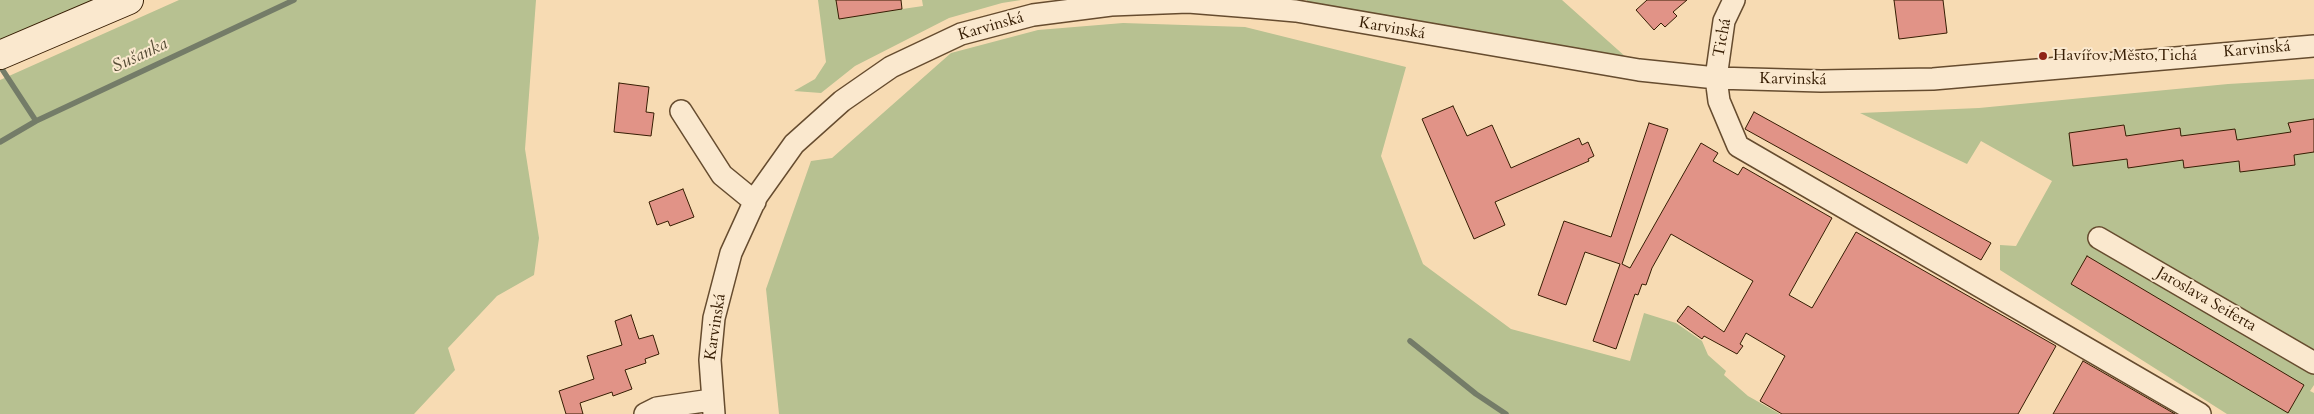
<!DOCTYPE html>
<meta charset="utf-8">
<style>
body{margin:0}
canvas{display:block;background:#f7dbb3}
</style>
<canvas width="2314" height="414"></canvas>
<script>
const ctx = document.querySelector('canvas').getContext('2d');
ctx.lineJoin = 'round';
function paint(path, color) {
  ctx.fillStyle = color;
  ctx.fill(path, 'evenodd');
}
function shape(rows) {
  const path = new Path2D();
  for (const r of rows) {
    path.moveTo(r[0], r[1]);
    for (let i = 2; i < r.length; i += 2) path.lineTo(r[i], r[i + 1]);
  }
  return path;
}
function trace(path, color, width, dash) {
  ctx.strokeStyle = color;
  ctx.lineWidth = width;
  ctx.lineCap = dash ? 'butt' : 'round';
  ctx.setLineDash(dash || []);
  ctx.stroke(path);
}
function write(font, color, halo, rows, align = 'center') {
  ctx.font = font + ' Cardo,serif';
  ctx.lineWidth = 4;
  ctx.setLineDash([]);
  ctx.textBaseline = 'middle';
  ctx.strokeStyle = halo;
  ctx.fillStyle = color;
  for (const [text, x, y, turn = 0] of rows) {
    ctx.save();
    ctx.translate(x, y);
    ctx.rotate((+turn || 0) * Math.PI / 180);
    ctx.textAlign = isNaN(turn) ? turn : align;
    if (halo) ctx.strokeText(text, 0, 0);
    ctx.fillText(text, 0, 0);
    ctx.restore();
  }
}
const green = shape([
 [0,0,100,0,0,45],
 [179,0,536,0,525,149,539,238,534,275,497,296,448,348,455,370,414,414,0,414,0,80],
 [818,0,836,0,840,18,923,6,922,0,1021,0,1002,3,949,18,855,66,821,93,794,91,815,79,826,62],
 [1307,0,1562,0,1627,58,1306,6],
 [1123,23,1245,27,1406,67,1381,156,1423,264,1511,329,1630,361,1644,313,1676,323,1702,341,1708,355,1726,371,1724,375,1748,396,1780,414,779,414,766,289,811,161,832,158,951,53,1038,30],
 [2314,79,2314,385,2310,391,2314,393,2314,414,2227,414,2000,270,2000,245,2016,246,2052,181,1981,141,1967,164,1860,113,1979,108,2228,84]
]);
const stream = shape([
 [0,66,36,121],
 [0,142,36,121,294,0],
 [1410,341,1476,394,1506,414]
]);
const building = shape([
 [836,0,901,0,902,9,839,19,836,0],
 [1647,0,1687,0,1673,12,1677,16,1665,27,1661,23,1654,30,1636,10,1647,0],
 [1894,0,1943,0,1947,33,1899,39,1894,0],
 [619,83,649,87,646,112,654,113,651,136,614,132,619,83],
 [1453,106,1467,136,1492,125,1511,168,1579,138,1582,145,1588,142,1594,156,1588,159,1589,161,1495,202,1505,225,1474,239,1422,119,1453,106],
 [1754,112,1991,243,1981,260,1745,129,1754,112],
 [2314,119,2314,152,2294,155,2295,165,2240,172,2239,161,2184,168,2183,160,2128,168,2127,159,2073,166,2069,133,2124,125,2126,136,2180,128,2181,136,2235,129,2237,140,2291,132,2288,123,2314,119],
 [1649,123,1668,129,1622,264,1630,268,1701,143,1718,153,1713,161,1738,175,1743,167,1832,218,1789,295,1812,308,1856,232,2056,346,2018,414,1782,414,1760,401,1785,356,1746,333,1740,344,1743,346,1737,354,1704,336,1702,339,1677,321,1688,306,1724,332,1753,281,1671,234,1652,268,1646,285,1642,284,1638,295,1635,294,1616,349,1593,341,1620,264,1585,252,1566,305,1538,295,1564,221,1611,237,1649,123],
 [683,189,694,217,670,226,668,221,657,225,649,202,683,189],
 [2087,256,2304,385,2288,413,2071,284,2087,256],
 [631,315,639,339,653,335,659,354,645,359,646,363,625,370,632,389,613,396,612,392,580,403,583,414,566,414,559,391,594,379,587,356,622,345,615,321,631,315],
 [2083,361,2116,380,2175,414,2053,414,2083,361]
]);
const minor = shape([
 [1734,0,1724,21,1716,78,1719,101,1738,146,2200,414],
 [681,111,722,175,755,202],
 [2099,238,2314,363],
 [645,414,657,408,711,400],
 [714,414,710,360,714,318,731,253,757,196,794,144,842,101,891,67,961,34,1033,15,1111,5,1188,2,1251,7,1296,11,1639,70,1716,78,1821,81,1933,79,2314,46]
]);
const secondary = shape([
 [0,55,129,0]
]);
const markers = [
 [2043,56,5,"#8f2418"]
];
const streetNames = [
 ["Karvinská",991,27,-16],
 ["Karvinská",1392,29,10],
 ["Tichá",1723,38,-79],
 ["Karvinská",2257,50,-5],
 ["Karvinská",1793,80,1],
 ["Jaroslava Seiferta",2206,300,30],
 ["Karvinská",716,327,-81]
];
const poiNames = [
 ["Havířov,Město,Tichá",2053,56]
];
const waterNames = [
 ["Sušanka",140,56,-25]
];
paint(green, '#b7c191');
trace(stream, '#747c68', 5.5);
paint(building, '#e19387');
trace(building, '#361d03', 1);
trace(minor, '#664c2f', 24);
trace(secondary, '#361d03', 30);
trace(minor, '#fae8ce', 21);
trace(secondary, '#fae8ce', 28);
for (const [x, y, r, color] of markers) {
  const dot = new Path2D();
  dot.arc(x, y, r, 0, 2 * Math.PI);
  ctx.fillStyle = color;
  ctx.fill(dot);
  trace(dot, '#fae8ce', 2);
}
write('16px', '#361d03', '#fae8ce', streetNames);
write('16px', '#361d03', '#fae8ce', poiNames, 'left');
write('italic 18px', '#554c35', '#fae8ce', waterNames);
</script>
